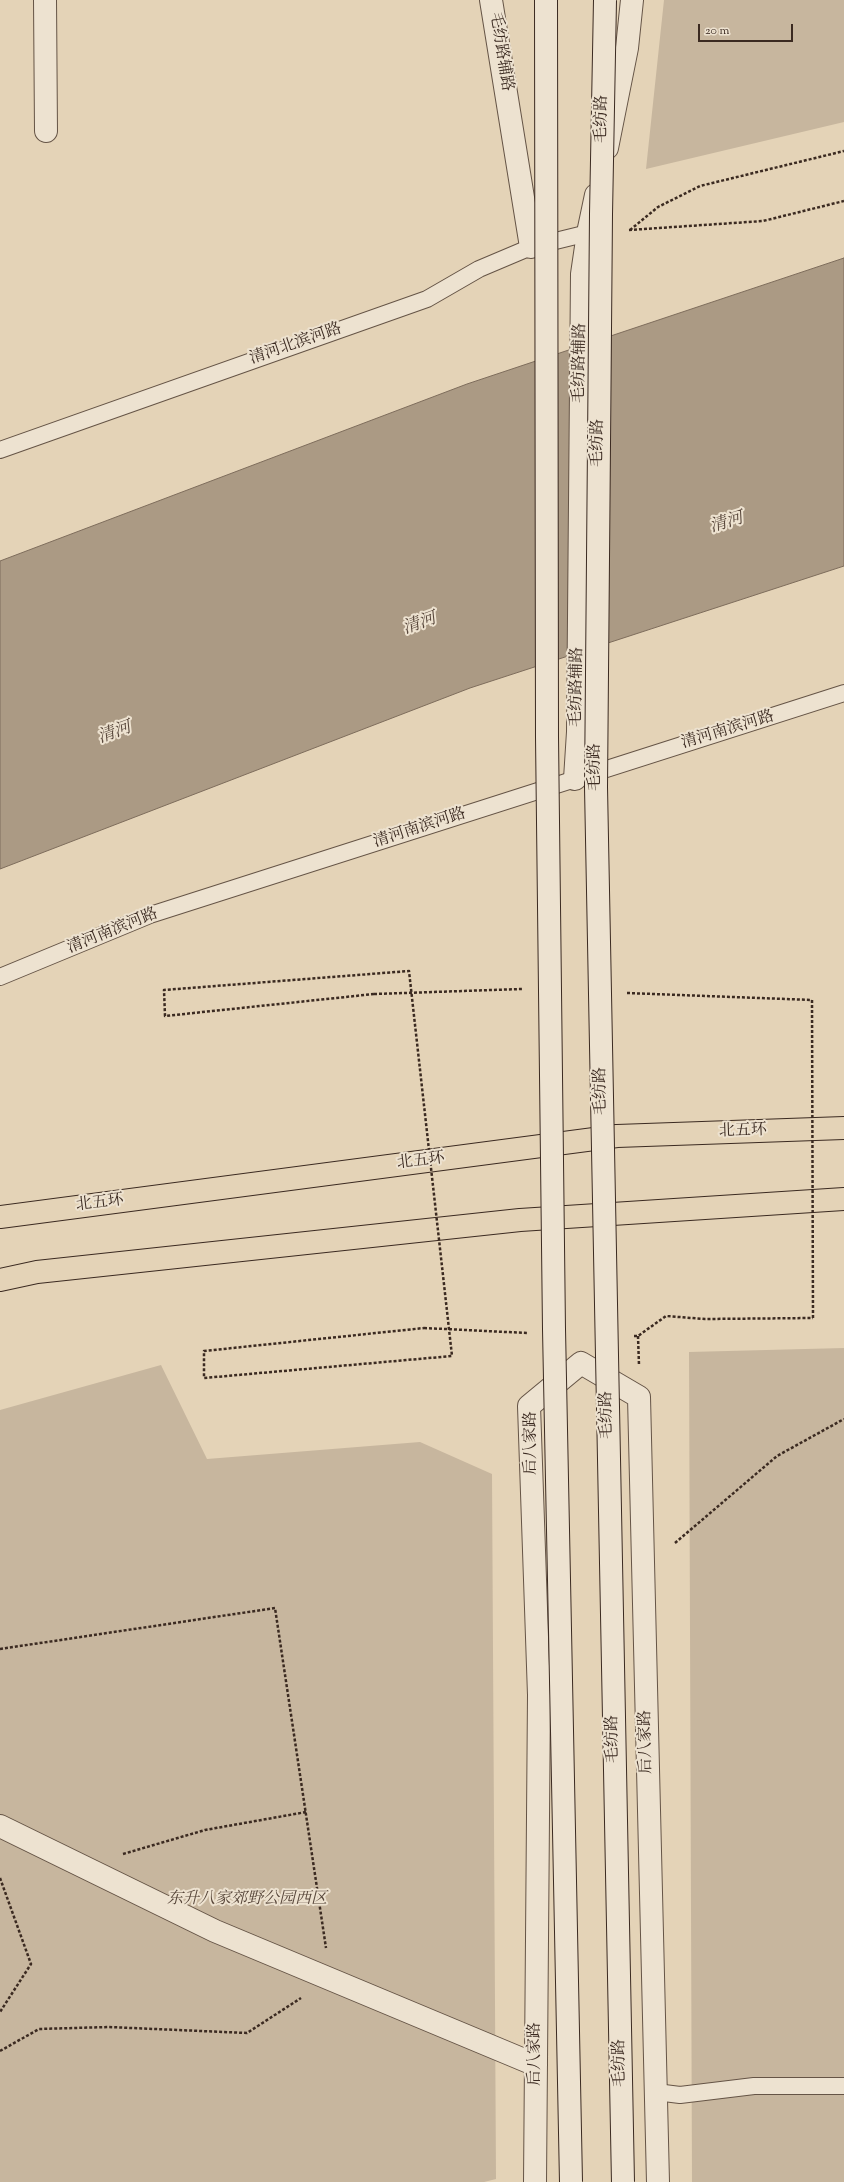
<!DOCTYPE html>
<meta charset="utf-8">
<style>
body{margin:0}
#map{position:relative;width:844px;height:2182px;overflow:hidden;background:#e4d3b7;font-family:"Sorts Mill Goudy",serif}
canvas{display:block}
.scale{position:absolute;left:698px;top:24px;width:95px;height:18px;box-sizing:border-box;border:2px solid #3b2a21;border-top:0;padding-left:5px;font-size:12px;line-height:14px;white-space:nowrap;color:#3b2a21;-webkit-text-stroke:3px #ede2d0;paint-order:stroke}
</style>
<div id="map">
<canvas width="844" height="2182"></canvas>
<div class="scale">20 m</div>
</div>
<script>
const ctx = document.querySelector('canvas').getContext('2d');
ctx.lineJoin = 'round';
function paint(path, color) {
  ctx.fillStyle = color;
  ctx.fill(path, 'evenodd');
}
function shape(rows) {
  const path = new Path2D();
  for (const r of rows) {
    path.moveTo(r[0], r[1]);
    for (let i = 2; i < r.length; i += 2) path.lineTo(r[i], r[i + 1]);
  }
  return path;
}
function trace(path, color, width, dash) {
  ctx.strokeStyle = color;
  ctx.lineWidth = width;
  ctx.lineCap = dash ? 'butt' : 'round';
  ctx.setLineDash(dash || []);
  ctx.stroke(path);
}
function write(font, color, halo, rows, align = 'center') {
  ctx.font = font + ' "Sorts Mill Goudy","Noto Serif SC",serif';
  ctx.lineWidth = 4;
  ctx.setLineDash([]);
  ctx.textBaseline = 'middle';
  ctx.strokeStyle = halo;
  ctx.fillStyle = color;
  for (const [text, x, y, turn = 0] of rows) {
    ctx.save();
    ctx.translate(x, y);
    ctx.rotate((+turn || 0) * Math.PI / 180);
    ctx.textAlign = isNaN(turn) ? turn : align;
    if (halo) ctx.strokeText(text, 0, 0);
    ctx.fillText(text, 0, 0);
    ctx.restore();
  }
}
const green = shape([
 [664,0,844,0,844,122,646,169],
 [844,1348,844,2182,692,2182,689,1352],
 [161,1365,207,1459,420,1442,492,1474,496,2179,484,2182,0,2182,0,1410]
]);
const water = shape([
 [844,258,844,566,470,688,0,869,0,561,467,384,844,258]
]);
const path = shape([
 [629,230,763,221,844,201],
 [630,230,658,207,700,186,844,151],
 [627,993,812,1000],
 [374,994,522,989],
 [424,1328,527,1333],
 [634,1336,638,1336,666,1316,705,1319,813,1318],
 [638,1336,639,1365],
 [675,1543,777,1456,844,1419],
 [0,1649,275,1608,326,1948],
 [123,1854,205,1830,306,1812],
 [0,1878,31,1964,0,2012],
 [0,2051,39,2029,109,2027,247,2033,301,1998]
]);
const service = shape([
 [0,450,427,299,479,269,531,247,588,233],
 [0,977,150,915,844,693],
 [656,2092,680,2095,754,2086,844,2086]
]);
const minor = shape([
 [45,0,46,131],
 [491,0,531,247],
 [607,148,627,48,632,0],
 [575,779,578,732,582,274,588,233,596,195],
 [0,1826,215,1931,536,2065],
 [535,2182,539,1695,529,1406,581,1363,639,1397,658,2182]
]);
const motorway = shape([
 [0,1217,617,1136,844,1128],
 [0,1280,37,1272,520,1220,844,1199]
]);
const pathBridge = shape([
 [374,994,165,1016,164,990,409,971,452,1356,204,1378,204,1351,424,1328],
 [812,1000,813,1318]
]);
const secondaryBridge = shape([
 [546,0,547,737,554,1329,571,2182],
 [605,0,601,214,596,787,623,2182]
]);
const streetNames = [
 ["毛纺路辅路",500,52,81],
 ["毛纺路",603,119,-89],
 ["清河北滨河路",296,345,-19],
 ["毛纺路辅路",581,363,-89],
 ["毛纺路",599,443,-89],
 ["毛纺路辅路",578,687,-89],
 ["清河南滨河路",728,731,-17],
 ["毛纺路",596,767,-90],
 ["清河南滨河路",420,829,-18],
 ["清河南滨河路",113,932,-22],
 ["毛纺路",602,1091,-91],
 ["北五环",743,1132,-2],
 ["北五环",421,1162,-7],
 ["北五环",100,1204,-7],
 ["毛纺路",608,1415,-91],
 ["后八家路",532,1443,-90],
 ["毛纺路",614,1739,-91],
 ["后八家路",647,1742,-91],
 ["后八家路",536,2054,-90],
 ["毛纺路",621,2063,-91]
];
const parkNames = [
 ["东升八家郊野公园西区",247,1900]
];
const waterNames = [
 ["清河",727,524,-17],
 ["清河",420,625,-20],
 ["清河",115,734,-20]
];
paint(green, '#c7b69e');
paint(water, '#ab9a84');
trace(water, '#7e6d5c', 1);
trace(service, '#655446', 18);
trace(minor, '#655446', 24);
trace(motorway, '#3b2a21', 24);
trace(path, '#3b2a21', 2.5, [3, 2]);
trace(service, '#ede2d0', 16);
trace(minor, '#ede2d0', 22);
trace(motorway, '#e4d3b7', 22);
trace(secondaryBridge, '#3b2a21', 24, []);
trace(pathBridge, '#3b2a21', 2.5, [3, 2]);
trace(secondaryBridge, '#ede2d0', 22);
write('16px', '#3b2a21', '#ede2d0', streetNames);
write('italic 16px', '#57463a', '#ede2d0', parkNames);
write('italic 17px', '#57463a', '#ede2d0', waterNames);
</script>
